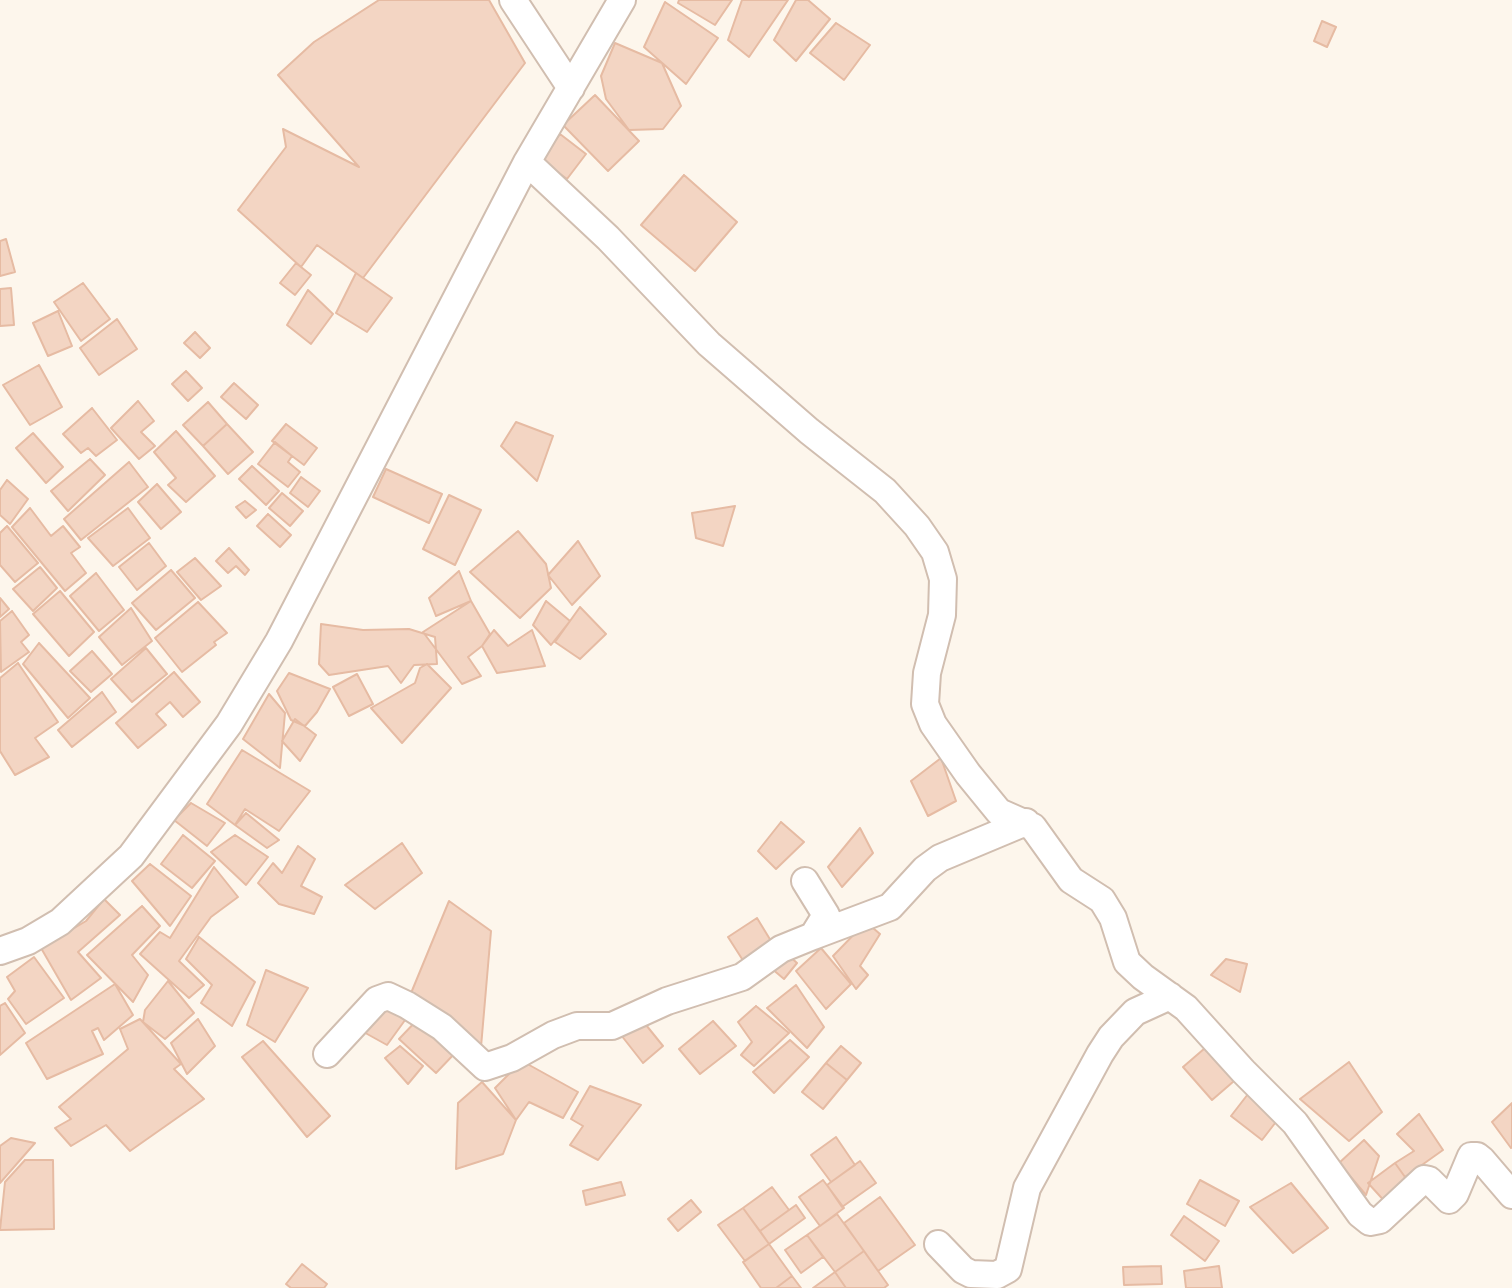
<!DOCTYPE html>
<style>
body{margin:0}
canvas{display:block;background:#fdf6ec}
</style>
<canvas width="1512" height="1288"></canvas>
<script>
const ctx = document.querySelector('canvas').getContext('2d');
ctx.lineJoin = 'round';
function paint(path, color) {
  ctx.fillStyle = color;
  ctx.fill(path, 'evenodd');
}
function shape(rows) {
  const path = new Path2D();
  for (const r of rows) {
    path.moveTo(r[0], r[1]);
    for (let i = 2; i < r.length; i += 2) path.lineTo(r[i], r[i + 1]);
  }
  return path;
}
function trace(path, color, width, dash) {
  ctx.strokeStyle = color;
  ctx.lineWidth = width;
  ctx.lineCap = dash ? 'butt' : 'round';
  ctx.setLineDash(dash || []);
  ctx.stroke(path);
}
const building = shape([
 [379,0,489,0,525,63,363,278,317,245,301,267,238,210,286,147,283,129,359,167,278,75,314,42,379,0],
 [679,0,732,0,715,25,678,3,679,0],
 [742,0,788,0,749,57,728,40,742,0],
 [796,0,808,0,830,19,796,61,774,40,796,0],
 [665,2,718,38,686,84,644,47,665,2],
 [1322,21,1336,27,1327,47,1314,41,1322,21],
 [836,23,870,45,844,80,810,53,836,23],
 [615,43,662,63,681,106,663,129,629,130,606,99,601,76,615,43],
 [595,95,639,141,608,171,563,125,595,95],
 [560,134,586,154,567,179,541,160,560,134],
 [684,175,737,222,695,271,641,225,684,175],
 [6,239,15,272,0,276,0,241,6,239],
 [296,263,311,275,295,295,280,283,296,263],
 [356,273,392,298,367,332,336,313,356,273],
 [83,283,110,319,81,341,54,302,83,283],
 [11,288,14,325,0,326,0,289,11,288],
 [308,290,333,314,311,344,287,325,308,290],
 [58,311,72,346,48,356,33,323,58,311],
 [117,319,137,349,99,375,80,348,117,319],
 [195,332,210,348,200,358,184,343,195,332],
 [39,365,62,407,30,425,3,385,39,365],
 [186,371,202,388,188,401,172,384,186,371],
 [234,383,258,405,246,419,221,397,234,383],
 [138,401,154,421,141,432,155,446,139,459,111,428,138,401],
 [208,402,227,424,203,446,183,425,208,402],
 [92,408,117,440,96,456,88,448,81,453,63,434,92,408],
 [516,422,553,436,537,481,501,446,516,422],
 [227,424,253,452,228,474,203,446,227,424],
 [286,424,317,448,304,465,272,441,286,424],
 [176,431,215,476,186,502,168,485,176,478,154,452,176,431],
 [33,433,63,467,46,483,16,448,33,433],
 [275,442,292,456,288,462,300,472,288,487,258,464,275,442],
 [90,459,105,475,68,511,51,491,90,459],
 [129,462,148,487,81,540,64,519,129,462],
 [252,466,279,491,266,505,239,479,252,466],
 [386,469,442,494,429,523,373,497,386,469],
 [301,477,320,491,308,507,290,493,301,477],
 [7,480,28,499,10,524,0,515,0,490,7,480],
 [157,484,181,512,161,529,138,502,157,484],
 [282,493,303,511,290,526,269,508,282,493],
 [449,495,481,510,455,565,423,549,449,495],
 [245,501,256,510,246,518,236,507,245,501],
 [735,506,723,546,696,538,692,513,735,506],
 [30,508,51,536,63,526,80,547,71,553,86,573,65,591,12,527,30,508],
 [128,508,150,538,113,566,88,538,128,508],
 [268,514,291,535,280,547,257,526,268,514],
 [7,526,38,563,15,582,0,565,0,533,7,526],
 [518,531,546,564,551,588,520,618,470,572,518,531],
 [578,541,600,576,572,605,548,575,578,541],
 [149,543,166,566,137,590,119,567,149,543],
 [229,548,249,570,245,575,236,566,228,573,216,561,229,548],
 [195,558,221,586,201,600,177,572,195,558],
 [40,567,57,588,33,611,13,589,40,567],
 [171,570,195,598,156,630,132,603,171,570],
 [459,571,471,601,436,616,429,598,459,571],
 [96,573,124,610,99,631,70,596,96,573],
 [60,591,94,632,69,656,33,614,60,591],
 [0,598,9,609,0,617,0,598],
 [471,601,490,634,482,646,468,657,481,676,462,684,423,632,471,601],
 [546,601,570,621,551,645,533,625,546,601],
 [198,602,227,633,214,642,216,645,182,672,155,638,198,602],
 [580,607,606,634,580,659,555,642,580,607],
 [131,608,152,641,122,665,99,637,131,608],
 [12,611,29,635,21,642,29,652,1,672,0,621,12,611],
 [321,624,363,630,409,629,435,637,437,664,414,665,401,683,388,666,329,675,319,664,321,624],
 [494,630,508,646,532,630,545,666,497,673,482,646,494,630],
 [39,643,90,698,68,718,23,664,39,643],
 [146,648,167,674,132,702,111,679,146,648],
 [92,651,112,674,91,692,70,671,92,651],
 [18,663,58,722,35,738,49,757,15,775,0,751,0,678,18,663],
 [427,664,451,688,402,743,371,708,415,683,420,668,427,664],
 [174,672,200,702,183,717,170,702,156,714,166,725,138,748,116,723,174,672],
 [289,673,330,689,317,712,305,726,291,720,277,691,289,673],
 [357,674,373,704,349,716,333,687,357,674],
 [102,692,116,712,72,747,58,730,102,692],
 [269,694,285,713,280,768,243,739,269,694],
 [295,719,316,735,300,761,282,741,295,719],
 [242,750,310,791,279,831,245,809,235,825,207,804,242,750],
 [941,758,956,801,928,816,911,781,941,758],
 [191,803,225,823,207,846,174,820,191,803],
 [246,813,279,840,267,848,235,825,246,813],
 [781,822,804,842,776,869,758,851,781,822],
 [860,828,873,853,842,887,828,867,860,828],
 [183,835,215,861,192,888,161,864,183,835],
 [235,835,268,857,246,885,211,852,235,835],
 [402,843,422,873,375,909,345,885,402,843],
 [298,846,315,859,301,886,322,897,314,914,279,904,258,883,273,863,282,873,298,846],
 [150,864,191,896,170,926,132,881,150,864],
 [214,867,238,897,211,917,179,961,204,985,189,998,140,954,160,932,170,938,214,867],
 [104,899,120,915,78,952,101,978,71,1000,41,948,86,921,104,899],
 [449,901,491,931,481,1047,409,998,449,901],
 [142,906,160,926,132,955,148,975,133,1002,87,955,142,906],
 [757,918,771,941,744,962,728,937,757,918],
 [866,922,880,934,860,966,868,975,856,989,833,956,866,922],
 [199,937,255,982,232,1026,201,1003,212,985,186,959,199,937],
 [821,948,851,984,826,1009,796,971,821,948],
 [785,952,797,963,784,979,771,968,785,952],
 [34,957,64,998,26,1024,8,999,15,991,7,977,34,957],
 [1226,959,1247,964,1240,992,1211,975,1226,959],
 [266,970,308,988,275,1042,247,1025,266,970],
 [168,981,194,1013,165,1039,143,1022,145,1010,168,981],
 [115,984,133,1015,104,1040,98,1028,92,1031,103,1054,47,1079,26,1043,115,984],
 [796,985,824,1027,807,1048,767,1008,796,985],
 [5,1003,25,1033,0,1055,0,1006,5,1003],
 [385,1003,408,1016,387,1045,360,1030,385,1003],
 [756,1006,789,1033,754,1066,741,1055,752,1042,738,1022,756,1006],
 [419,1018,456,1052,436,1073,399,1039,419,1018],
 [140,1019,181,1064,174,1069,204,1099,130,1151,106,1125,71,1146,55,1128,71,1119,59,1107,128,1049,120,1029,140,1019],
 [198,1019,215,1046,187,1074,171,1043,198,1019],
 [642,1020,663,1046,643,1063,621,1035,642,1020],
 [713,1021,736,1046,700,1074,679,1049,713,1021],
 [790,1040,809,1057,774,1093,753,1072,790,1040],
 [263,1041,330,1116,307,1137,242,1057,263,1041],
 [1212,1042,1241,1075,1212,1100,1183,1067,1212,1042],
 [400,1046,423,1066,408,1084,385,1058,400,1046],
 [841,1046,861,1063,847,1080,826,1063,841,1046],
 [522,1061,578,1092,563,1118,529,1102,516,1120,495,1088,522,1061],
 [1349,1062,1382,1112,1349,1141,1300,1099,1349,1062],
 [826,1063,847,1080,823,1109,802,1092,826,1063],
 [482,1082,516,1120,503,1154,456,1169,458,1103,482,1082],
 [590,1086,641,1105,598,1160,570,1145,583,1126,571,1119,590,1086],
 [1248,1094,1279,1118,1262,1140,1231,1116,1248,1094],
 [1512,1103,1512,1147,1511,1148,1492,1122,1512,1103],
 [1419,1114,1443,1150,1405,1177,1395,1163,1414,1151,1397,1134,1419,1114],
 [836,1137,855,1165,831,1182,811,1155,836,1137],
 [11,1138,35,1143,0,1183,0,1146,11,1138],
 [1364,1140,1379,1156,1366,1195,1339,1163,1364,1140],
 [25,1160,53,1160,54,1229,0,1230,5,1182,25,1160],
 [860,1161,876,1183,842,1207,827,1185,860,1161],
 [1395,1163,1405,1177,1388,1205,1368,1183,1395,1163],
 [823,1180,844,1208,820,1226,799,1197,823,1180],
 [1200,1180,1239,1201,1225,1226,1187,1204,1200,1180],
 [621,1182,625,1195,586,1205,583,1191,621,1182],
 [1291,1183,1328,1228,1293,1253,1250,1207,1291,1183],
 [772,1187,789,1210,760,1231,743,1208,772,1187],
 [880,1197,915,1245,878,1271,844,1223,880,1197],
 [691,1200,701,1212,678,1231,668,1219,691,1200],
 [796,1205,805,1218,769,1244,760,1231,796,1205],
 [743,1208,769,1244,745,1261,718,1225,743,1208],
 [837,1214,864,1251,835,1272,807,1235,837,1214],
 [1184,1216,1219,1241,1205,1261,1171,1235,1184,1216],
 [807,1235,823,1257,801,1273,785,1250,807,1235],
 [769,1244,792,1276,776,1288,761,1288,743,1262,769,1244],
 [864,1251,888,1285,884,1288,846,1288,835,1272,864,1251],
 [302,1264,327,1284,324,1288,291,1288,286,1284,302,1264],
 [1161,1266,1162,1284,1124,1285,1123,1267,1161,1266],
 [1219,1266,1222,1288,1186,1288,1184,1271,1219,1266],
 [835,1272,846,1288,813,1288,835,1272],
 [792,1276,801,1288,776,1288,792,1276]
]);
const street = shape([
 [513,0,571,88],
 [527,162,608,238,709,344,809,431,885,491,917,526,935,552,943,579,942,615,927,673,925,704,933,724,968,774,999,812,1033,827,1071,880,1102,900,1113,918,1127,962,1143,977,1186,1008,1243,1071,1295,1123,1360,1214,1370,1222,1380,1220,1424,1179,1429,1180,1449,1200,1455,1194,1471,1156,1477,1156,1482,1160,1512,1195],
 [813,936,890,907,925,869,940,858,1026,822],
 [0,951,28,941,60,922,131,856,229,724,279,641,527,162,622,0],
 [327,1054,377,1000,388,996,407,1005,442,1027,485,1067,512,1058,553,1035,577,1026,612,1026,667,1001,742,977,781,949,813,936,826,915,805,881],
 [938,1244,963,1270,971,1274,997,1275,1008,1269,1027,1188,1100,1054,1111,1037,1135,1012,1170,996]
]);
paint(building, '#f3d5c3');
trace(building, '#e6bba3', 2);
trace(street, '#d1beb0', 30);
trace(street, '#fff', 26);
</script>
